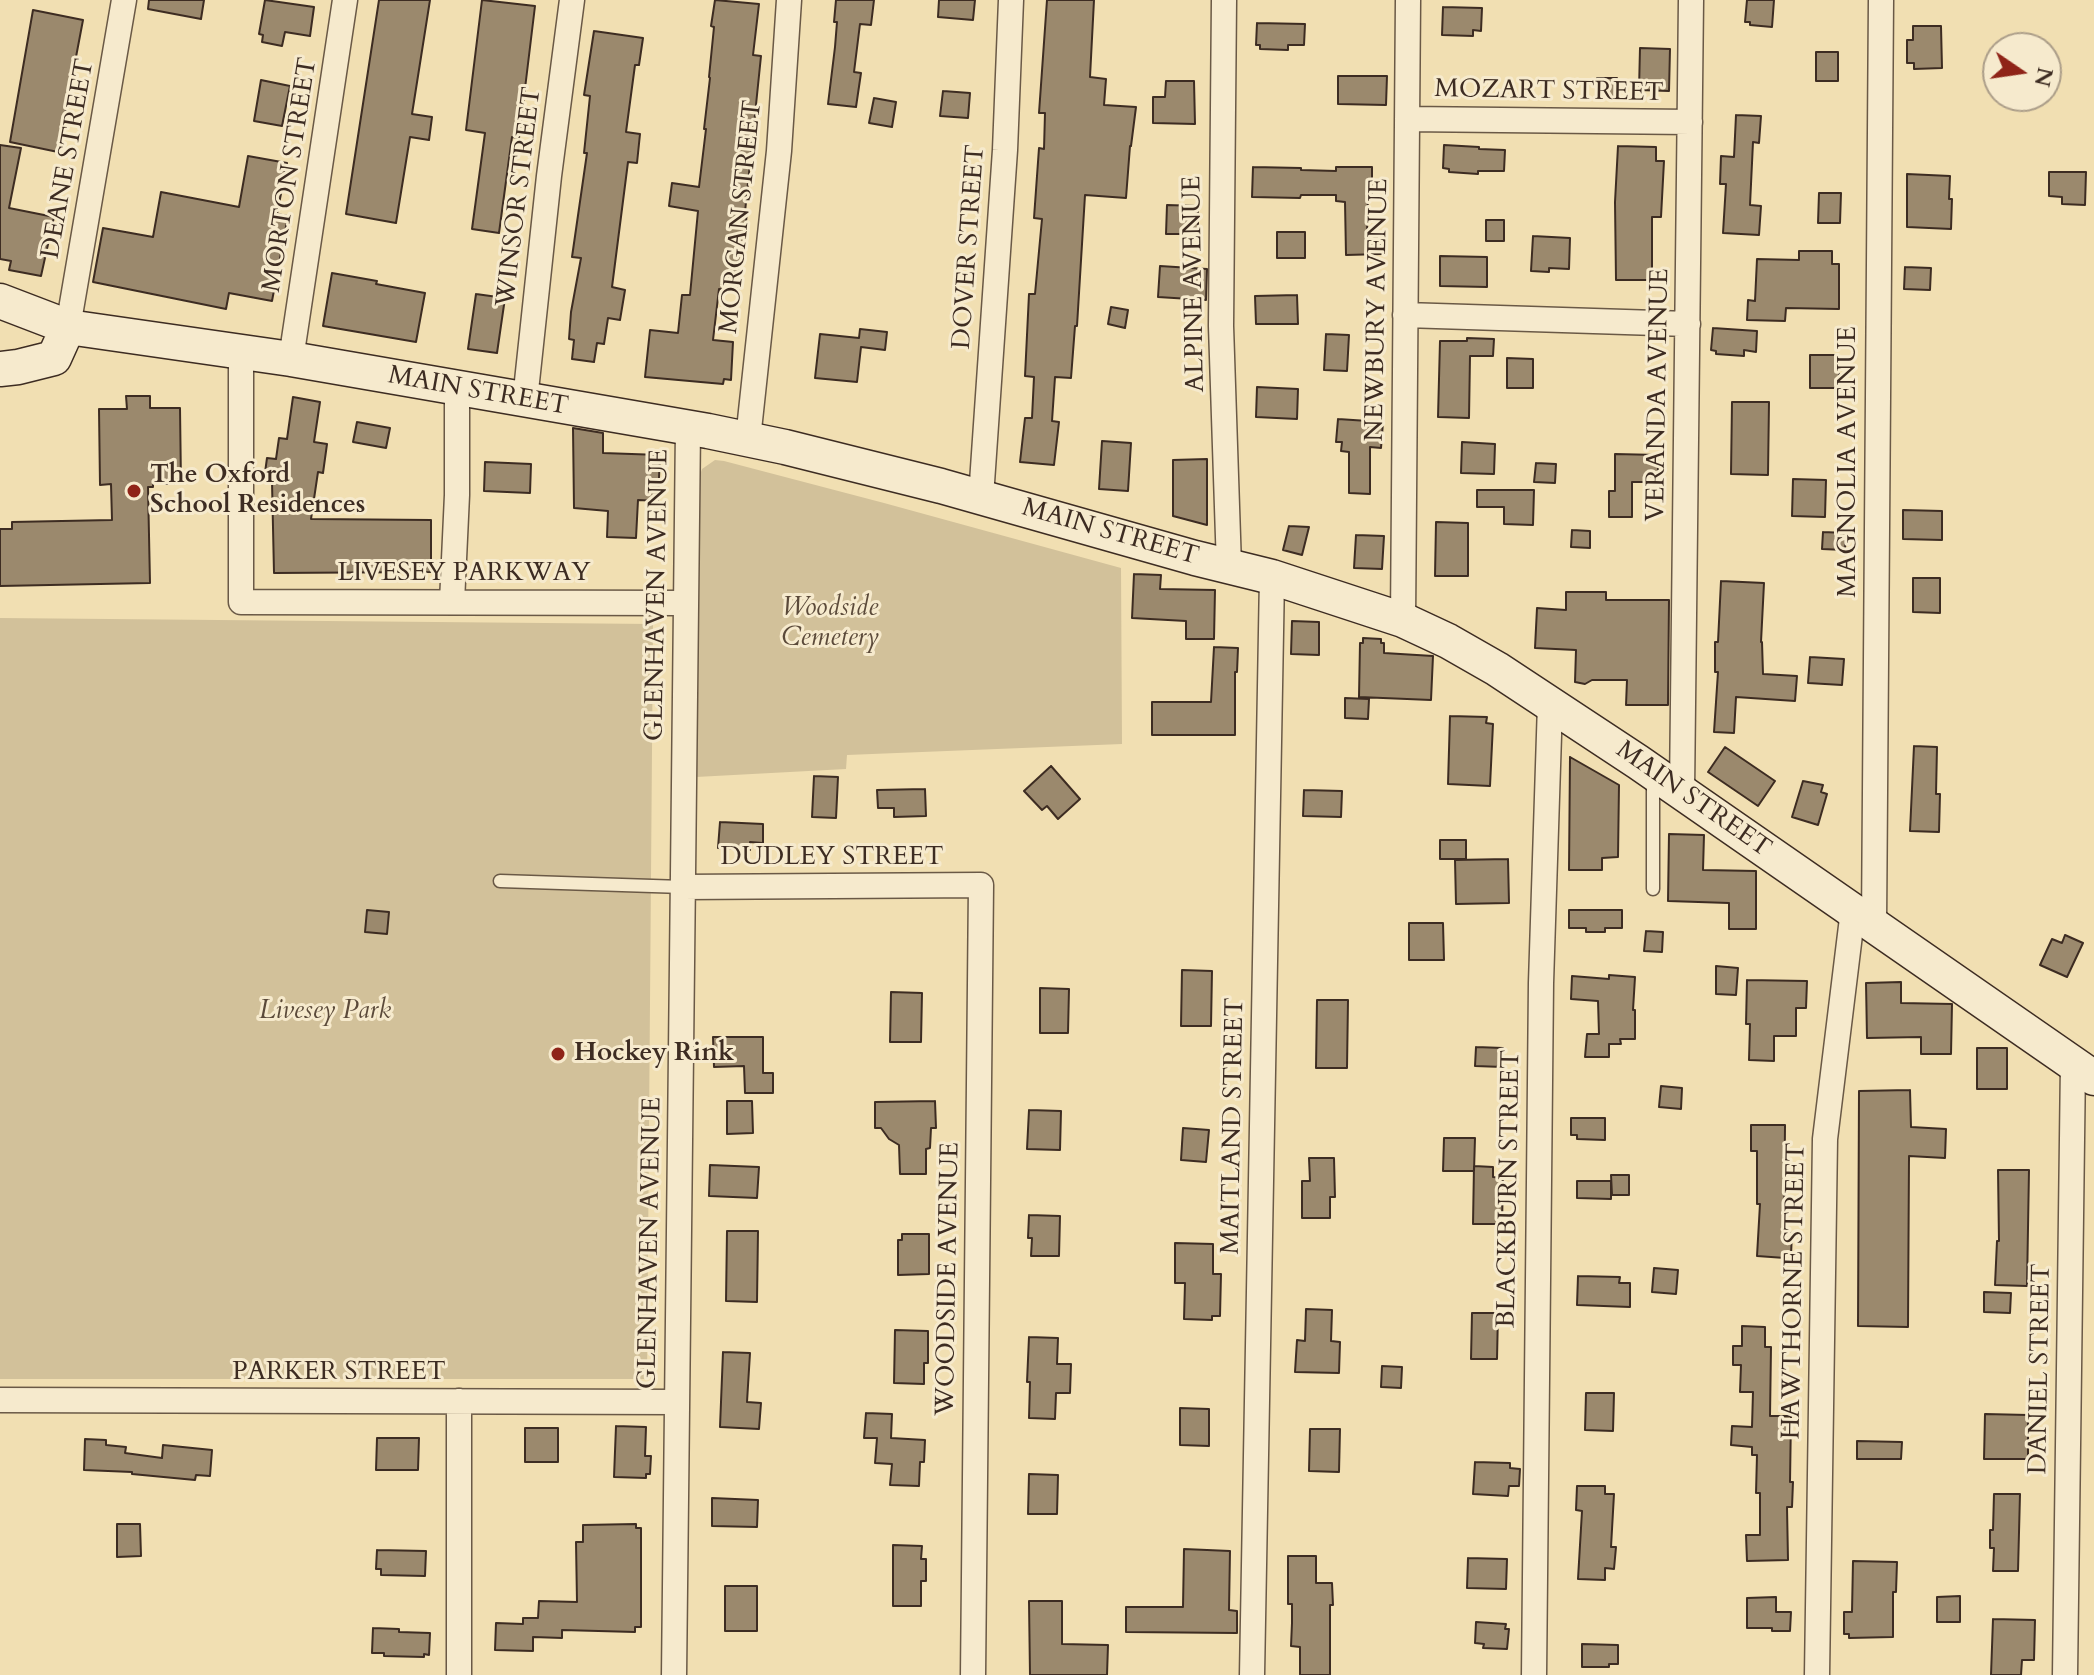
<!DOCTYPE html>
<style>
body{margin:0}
#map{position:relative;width:2094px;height:1675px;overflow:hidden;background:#f1dfb2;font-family:Cardo,serif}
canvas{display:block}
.north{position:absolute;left:1982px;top:32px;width:80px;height:80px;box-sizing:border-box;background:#f6eacd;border:2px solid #ac9e89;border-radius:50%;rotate:103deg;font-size:22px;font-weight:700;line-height:32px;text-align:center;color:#3d2c22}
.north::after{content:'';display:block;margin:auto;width:28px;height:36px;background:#8f2418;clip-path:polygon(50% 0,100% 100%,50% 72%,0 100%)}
</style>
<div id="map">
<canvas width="2094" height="1675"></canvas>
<div class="north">N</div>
</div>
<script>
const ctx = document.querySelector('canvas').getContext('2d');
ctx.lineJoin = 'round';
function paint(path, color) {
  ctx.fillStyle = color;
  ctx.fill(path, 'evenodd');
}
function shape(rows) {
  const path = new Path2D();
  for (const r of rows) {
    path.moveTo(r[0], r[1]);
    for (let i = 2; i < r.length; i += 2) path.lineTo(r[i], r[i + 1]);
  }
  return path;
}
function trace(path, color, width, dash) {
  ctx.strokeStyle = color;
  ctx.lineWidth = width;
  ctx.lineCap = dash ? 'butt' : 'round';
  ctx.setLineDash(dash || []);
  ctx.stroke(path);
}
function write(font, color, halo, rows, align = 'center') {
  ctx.font = font + ' Cardo,serif';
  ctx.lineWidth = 6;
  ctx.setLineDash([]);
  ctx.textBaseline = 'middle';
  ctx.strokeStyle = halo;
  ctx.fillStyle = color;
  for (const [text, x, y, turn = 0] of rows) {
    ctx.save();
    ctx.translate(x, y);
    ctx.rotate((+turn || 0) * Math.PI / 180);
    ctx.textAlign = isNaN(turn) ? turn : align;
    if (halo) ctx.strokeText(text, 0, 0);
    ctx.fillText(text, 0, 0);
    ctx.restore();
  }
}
const green = shape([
 [715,460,724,461,884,503,1121,568,1122,744,847,755,846,769,696,777,699,478,702,469],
 [0,618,653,624,647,1379,0,1379]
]);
const building = shape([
 [149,0,204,0,201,19,148,9,149,0],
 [265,0,314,7,310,36,285,32,282,46,262,42,263,35,259,34,265,0],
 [379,0,430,0,412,114,432,117,429,140,410,137,396,223,346,214,379,0],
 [482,0,535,6,519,138,512,137,499,233,472,229,485,133,466,130,482,0],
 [715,0,759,4,753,55,761,56,745,212,747,212,739,291,719,289,713,340,733,342,731,380,724,379,723,384,645,377,650,330,678,333,682,295,690,295,698,211,669,206,672,183,699,187,706,129,704,129,710,78,709,77,714,27,711,26,715,0],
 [836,0,874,0,871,25,860,24,854,72,861,73,856,107,828,104,835,47,837,22,834,22,836,0],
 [939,0,975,0,973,20,938,17,939,0],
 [1047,0,1094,0,1090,77,1106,79,1104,105,1136,107,1131,146,1130,146,1126,198,1085,195,1077,326,1075,326,1071,378,1055,377,1052,421,1059,422,1054,465,1020,462,1025,418,1032,418,1034,377,1025,376,1029,294,1035,294,1042,219,1034,218,1039,148,1044,149,1045,113,1039,113,1047,0],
 [1747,0,1774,0,1772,27,1750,25,1750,22,1745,22,1747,0],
 [1443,7,1482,8,1481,31,1473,30,1473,36,1442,35,1443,7],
 [33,10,83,20,58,152,10,142,33,10],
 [1257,23,1305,24,1304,45,1288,45,1288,50,1260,49,1260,45,1256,45,1257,23],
 [1913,26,1941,26,1942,68,1914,69,1914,63,1907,63,1907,40,1913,40,1913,26],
 [594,31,643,38,639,65,635,65,626,132,640,134,637,163,628,162,612,287,625,290,620,320,608,318,604,344,597,343,594,362,572,359,574,340,569,339,571,312,581,258,572,257,587,153,584,153,590,96,584,95,594,31],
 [1640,48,1670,49,1669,91,1639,90,1640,48],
 [1816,52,1838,52,1838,81,1816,81,1816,52],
 [1338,76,1387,76,1386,105,1338,104,1338,76],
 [1597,78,1617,78,1617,96,1597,96,1597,78],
 [261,80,290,86,282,126,254,121,261,80],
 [1166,81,1194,81,1195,124,1153,123,1153,97,1165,97,1166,81],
 [943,91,970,93,968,118,940,116,943,91],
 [874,98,896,102,892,127,869,123,874,98],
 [1736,115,1761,116,1759,143,1753,142,1750,205,1761,206,1759,235,1723,233,1726,184,1720,184,1721,156,1734,157,1736,115],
 [0,145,21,148,9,208,54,217,41,276,9,270,11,261,0,259,0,145],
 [1444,145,1479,147,1479,149,1505,150,1504,171,1478,171,1478,174,1449,172,1449,169,1443,168,1444,145],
 [1618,146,1656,147,1656,161,1664,161,1661,217,1652,217,1652,280,1616,280,1615,202,1618,146],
 [248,156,287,163,277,214,288,216,272,301,229,293,226,309,93,282,103,228,153,237,161,192,239,207,248,156],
 [1253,167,1301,168,1301,170,1336,171,1336,167,1372,167,1372,193,1368,193,1367,234,1381,234,1382,254,1346,255,1345,202,1336,201,1336,195,1301,195,1300,198,1252,197,1253,167],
 [2049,172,2086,172,2085,205,2062,204,2062,197,2049,196,2049,172],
 [1907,174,1950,176,1949,199,1952,199,1951,229,1907,227,1907,174],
 [1819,193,1841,193,1840,223,1818,223,1819,193],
 [1167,205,1198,206,1198,234,1166,234,1167,205],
 [1486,220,1504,220,1504,241,1486,241,1486,220],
 [1277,232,1305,232,1305,258,1277,258,1277,232],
 [1533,236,1570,238,1569,269,1549,268,1549,272,1531,271,1533,236],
 [1799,251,1832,251,1832,264,1839,264,1839,309,1786,308,1785,321,1747,320,1748,300,1755,301,1757,259,1799,260,1799,251],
 [1440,256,1487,257,1487,287,1440,286,1440,256],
 [1160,266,1207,269,1206,300,1158,297,1160,266],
 [1905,267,1931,268,1930,290,1904,289,1905,267],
 [332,273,377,281,376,284,425,293,416,342,323,326,332,273],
 [476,294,505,298,497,353,468,349,476,294],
 [1297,295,1298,324,1256,324,1255,296,1297,295],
 [1111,307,1128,310,1125,328,1108,324,1111,307],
 [1713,328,1757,331,1756,352,1744,350,1744,356,1716,354,1716,351,1711,350,1713,328],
 [860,329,887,332,885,350,861,347,857,382,815,378,820,334,859,338,860,329],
 [1326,334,1349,335,1347,371,1324,370,1326,334],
 [1467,338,1494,339,1493,356,1470,356,1469,418,1438,417,1440,341,1467,341,1467,338],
 [1810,355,1839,355,1839,388,1810,388,1810,355],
 [1507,358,1533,359,1533,388,1507,388,1507,358],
 [1257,387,1298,389,1297,419,1256,417,1257,387],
 [126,396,150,396,150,408,180,408,181,484,153,484,153,487,148,487,150,583,0,586,0,529,12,529,12,522,112,520,111,484,100,485,99,409,127,409,126,396],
 [293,397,320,402,314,442,327,444,323,473,318,472,311,519,431,520,431,572,274,573,272,482,264,480,267,458,276,459,279,438,287,439,293,397],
 [1732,402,1769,402,1768,475,1731,474,1732,402],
 [1338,419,1383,422,1381,448,1370,447,1370,494,1349,493,1349,452,1341,451,1342,442,1336,442,1338,419],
 [357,422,390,428,386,448,353,442,357,422],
 [573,428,603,433,603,453,660,455,658,501,638,500,636,538,607,537,608,511,574,508,573,428],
 [1102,441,1131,443,1128,491,1099,489,1102,441],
 [1462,442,1495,444,1494,474,1461,473,1462,442],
 [1615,454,1658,455,1658,482,1632,482,1632,517,1609,517,1609,491,1615,491,1615,454],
 [1207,459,1207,525,1173,516,1173,460,1207,459],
 [485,462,531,464,530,493,484,491,485,462],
 [1536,463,1556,464,1555,483,1534,482,1536,463],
 [1793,479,1826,480,1825,517,1792,516,1793,479],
 [1477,490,1534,490,1533,525,1504,524,1504,507,1477,507,1477,490],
 [1903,510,1942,511,1942,540,1903,539,1903,510],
 [1436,522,1468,523,1468,576,1435,576,1436,522],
 [1289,526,1309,527,1302,555,1283,550,1289,526],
 [1572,530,1590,531,1590,548,1571,547,1572,530],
 [1823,532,1846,533,1845,550,1822,549,1823,532],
 [1356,535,1384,536,1382,569,1354,568,1356,535],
 [1134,574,1161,575,1160,589,1215,590,1214,639,1186,639,1186,621,1132,618,1134,574],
 [1913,578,1940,578,1940,613,1913,612,1913,578],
 [1721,581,1764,583,1761,642,1762,642,1763,674,1797,676,1795,701,1736,697,1734,733,1714,732,1718,672,1715,672,1715,642,1718,642,1721,581],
 [1566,592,1606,592,1606,600,1669,600,1668,705,1626,705,1627,680,1592,680,1585,684,1575,682,1576,650,1535,648,1537,608,1566,610,1566,592],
 [1292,621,1319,622,1319,655,1291,654,1292,621],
 [1363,638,1381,639,1381,643,1384,643,1384,653,1433,656,1431,700,1359,697,1360,643,1363,643,1363,638],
 [1214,647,1238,648,1237,672,1235,672,1235,735,1152,735,1152,702,1211,702,1214,647],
 [1810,657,1844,659,1842,685,1808,683,1810,657],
 [1345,698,1369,699,1368,719,1345,718,1345,698],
 [1450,716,1487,717,1486,723,1493,724,1490,786,1448,784,1450,716],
 [1914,746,1937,747,1936,794,1940,794,1939,832,1910,831,1914,746],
 [1725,747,1775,781,1758,806,1708,772,1725,747],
 [1570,757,1619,785,1618,857,1602,858,1602,870,1569,870,1570,757],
 [1051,766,1080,799,1058,819,1047,806,1042,810,1024,791,1051,766],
 [814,776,838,777,836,818,812,817,814,776],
 [1803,781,1823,785,1821,792,1827,794,1818,825,1792,817,1803,781],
 [925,789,926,816,894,817,894,808,878,808,877,790,925,789],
 [1304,790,1342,791,1341,817,1303,816,1304,790],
 [720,822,763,824,763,843,750,842,750,850,718,848,720,822],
 [1669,834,1704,835,1703,870,1756,871,1756,929,1729,929,1729,903,1668,901,1669,834],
 [1440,840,1466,840,1466,859,1440,859,1440,840],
 [1508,859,1509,903,1456,904,1455,860,1508,859],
 [367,910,389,912,387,934,365,932,367,910],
 [1569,910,1622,910,1622,928,1605,928,1605,932,1586,932,1586,928,1569,928,1569,910],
 [1409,923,1443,923,1444,960,1409,960,1409,923],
 [1646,931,1663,932,1662,952,1644,951,1646,931],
 [2065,935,2083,943,2067,977,2040,965,2052,939,2062,943,2065,935],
 [1716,966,1738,968,1736,995,1716,994,1716,966],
 [1182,970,1212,971,1211,1026,1181,1026,1182,970],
 [1609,975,1635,977,1633,1010,1635,1010,1635,1039,1620,1039,1621,1044,1609,1044,1609,1057,1585,1057,1587,1034,1599,1034,1598,1001,1571,999,1572,976,1609,979,1609,975],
 [1747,980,1807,981,1806,1008,1796,1008,1796,1036,1774,1036,1774,1061,1749,1060,1750,1024,1746,1024,1747,980],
 [1901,982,1901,1003,1952,1004,1951,1054,1921,1054,1921,1037,1867,1038,1866,983,1901,982],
 [1040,988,1069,989,1068,1033,1040,1033,1040,988],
 [891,992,922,993,921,1042,890,1042,891,992],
 [1317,1000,1348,1000,1347,1068,1316,1068,1317,1000],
 [713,1037,763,1037,763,1073,773,1073,773,1093,745,1093,744,1066,714,1067,713,1037],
 [1476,1047,1503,1048,1503,1067,1475,1066,1476,1047],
 [1977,1048,2007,1048,2007,1089,1977,1089,1977,1048],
 [1661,1086,1682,1088,1681,1109,1659,1107,1661,1086],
 [1910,1090,1911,1127,1946,1129,1945,1158,1909,1156,1908,1327,1858,1326,1859,1091,1910,1090],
 [727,1101,752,1101,753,1133,727,1134,727,1101],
 [935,1101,936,1128,931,1128,930,1148,926,1149,926,1174,900,1174,899,1145,889,1139,881,1128,875,1128,875,1102,935,1101],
 [1029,1110,1061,1111,1060,1150,1027,1149,1029,1110],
 [1571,1118,1605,1118,1605,1140,1577,1139,1577,1135,1571,1135,1571,1118],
 [1751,1125,1785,1125,1784,1232,1792,1233,1791,1255,1785,1254,1785,1258,1757,1256,1760,1204,1757,1204,1757,1151,1751,1151,1751,1125],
 [1183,1128,1209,1130,1206,1162,1181,1160,1183,1128],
 [1444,1138,1475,1138,1474,1171,1443,1171,1444,1138],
 [1309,1158,1334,1158,1335,1197,1330,1197,1330,1218,1302,1218,1302,1181,1310,1181,1309,1158],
 [710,1165,759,1167,757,1198,709,1196,710,1165],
 [1474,1166,1493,1167,1493,1177,1503,1178,1502,1224,1473,1224,1474,1166],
 [1998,1170,2029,1170,2027,1286,1995,1285,1997,1241,1999,1241,1998,1170],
 [1611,1175,1629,1175,1629,1195,1612,1195,1611,1175],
 [1577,1181,1611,1181,1611,1199,1577,1198,1577,1181],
 [1029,1215,1060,1216,1059,1256,1031,1256,1032,1238,1028,1238,1029,1215],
 [727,1231,758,1231,757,1302,726,1301,727,1231],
 [902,1234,929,1234,929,1274,898,1275,898,1240,902,1240,902,1234],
 [1175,1243,1213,1244,1213,1274,1221,1274,1220,1316,1212,1316,1212,1320,1184,1319,1185,1283,1175,1283,1175,1243],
 [1654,1268,1678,1270,1676,1294,1652,1292,1654,1268],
 [1578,1276,1620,1277,1619,1283,1630,1283,1630,1307,1577,1305,1578,1276],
 [1984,1292,2011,1293,2010,1313,1984,1312,1984,1292],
 [1306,1309,1332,1310,1331,1341,1340,1342,1339,1373,1295,1372,1297,1340,1305,1341,1306,1309],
 [1472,1313,1498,1313,1497,1359,1471,1359,1472,1313],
 [1742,1326,1765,1327,1765,1347,1771,1347,1770,1416,1791,1416,1790,1482,1793,1482,1792,1507,1787,1507,1788,1560,1747,1561,1746,1535,1760,1535,1760,1493,1756,1493,1757,1455,1752,1455,1752,1447,1731,1445,1732,1426,1752,1427,1753,1392,1740,1392,1741,1365,1733,1365,1733,1346,1742,1346,1742,1326],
 [895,1330,928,1331,928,1363,924,1363,924,1384,894,1383,895,1330],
 [1029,1337,1058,1338,1057,1364,1071,1364,1070,1393,1056,1393,1055,1419,1029,1418,1030,1382,1027,1382,1029,1337],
 [723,1352,750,1353,747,1402,761,1403,759,1429,720,1427,723,1352],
 [1382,1366,1402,1367,1401,1388,1381,1387,1382,1366],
 [1586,1393,1614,1393,1613,1431,1585,1430,1586,1393],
 [1180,1408,1209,1409,1209,1446,1180,1445,1180,1408],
 [866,1413,892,1414,891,1438,925,1440,924,1462,920,1462,919,1486,890,1485,892,1464,875,1463,877,1438,864,1438,866,1413],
 [1985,1414,2028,1415,2028,1459,1984,1459,1985,1414],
 [616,1426,646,1427,645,1456,651,1456,650,1474,646,1474,646,1478,614,1477,616,1426],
 [525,1428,558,1428,558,1462,525,1462,525,1428],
 [1310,1429,1340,1429,1339,1472,1309,1471,1310,1429],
 [377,1438,419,1438,418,1470,376,1470,377,1438],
 [85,1439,106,1440,106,1445,126,1447,125,1453,162,1458,163,1445,212,1450,210,1476,196,1475,195,1480,132,1474,132,1472,84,1470,85,1439],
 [1857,1441,1902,1442,1901,1459,1857,1459,1857,1441],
 [1475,1462,1510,1463,1510,1468,1520,1469,1519,1486,1509,1486,1508,1496,1473,1494,1475,1462],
 [1029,1474,1058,1475,1057,1514,1028,1514,1029,1474],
 [1577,1486,1605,1486,1605,1494,1614,1494,1611,1547,1616,1547,1614,1569,1605,1568,1605,1580,1578,1579,1582,1511,1576,1510,1577,1486],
 [1994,1494,2020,1494,2018,1571,1993,1571,1994,1548,1990,1548,1990,1530,1993,1530,1994,1494],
 [712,1498,758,1500,757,1527,712,1526,712,1498],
 [117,1524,140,1524,141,1556,117,1557,117,1524],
 [636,1524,636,1528,641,1528,641,1627,635,1627,635,1632,562,1630,562,1638,533,1637,533,1651,495,1650,496,1623,523,1624,523,1618,538,1618,539,1601,577,1602,576,1542,583,1542,583,1525,636,1524],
 [893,1545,922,1546,921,1559,926,1559,926,1581,921,1581,921,1606,893,1606,893,1545],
 [1184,1549,1230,1551,1229,1610,1237,1611,1237,1633,1126,1632,1126,1607,1183,1607,1184,1549],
 [377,1550,426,1551,425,1576,381,1575,381,1569,376,1569,377,1550],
 [1288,1556,1316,1556,1316,1583,1332,1583,1333,1605,1330,1605,1330,1675,1300,1675,1300,1647,1291,1646,1292,1623,1292,1604,1288,1604,1288,1556],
 [1468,1558,1507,1559,1506,1589,1467,1588,1468,1558],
 [1853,1561,1897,1562,1896,1592,1893,1592,1893,1637,1849,1638,1849,1634,1844,1634,1844,1612,1852,1612,1853,1561],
 [725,1586,757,1586,757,1631,725,1631,725,1586],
 [1960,1596,1960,1622,1937,1622,1937,1597,1960,1596],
 [1776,1597,1776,1612,1791,1612,1790,1631,1772,1631,1772,1628,1747,1628,1747,1598,1776,1597],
 [1029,1601,1062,1601,1062,1644,1108,1645,1107,1675,1030,1675,1029,1601],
 [1993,1619,2035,1620,2034,1660,2022,1660,2021,1675,1991,1675,1993,1619],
 [1476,1622,1506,1624,1505,1629,1509,1629,1507,1649,1483,1648,1484,1644,1475,1643,1476,1622],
 [373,1628,399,1629,399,1632,430,1633,429,1655,424,1654,424,1657,384,1656,384,1653,372,1653,373,1628],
 [1582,1644,1618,1645,1618,1664,1609,1664,1609,1667,1582,1667,1582,1644]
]);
const lane = shape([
 [500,881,683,887],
 [1653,889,1653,780]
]);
const street = shape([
 [1224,0,1221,326,1229,567],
 [1407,119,1690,122],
 [1405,315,1688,324],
 [68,327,124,0],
 [241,352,241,602,686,603],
 [291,359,345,0],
 [525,400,549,176,572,0],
 [748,439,779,151,789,0],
 [981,497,1005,150,1011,0],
 [452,602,457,495,457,388],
 [1403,620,1408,0],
 [1682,791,1691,0],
 [683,887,981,885,973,1675],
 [1874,924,1881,0],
 [0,1400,677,1402],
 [459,1675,459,1401],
 [674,1675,688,428],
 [1252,1675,1272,577],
 [1534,1675,1541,983,1550,704],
 [1817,1675,1825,1139,1853,910],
 [2065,1675,2073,1063]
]);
const secondary = shape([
 [0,301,68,327,291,359,708,431,785,447,941,486,1195,558,1272,577,1403,620,1448,641,1497,669,1638,762,2094,1078],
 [0,369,18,367,54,358,68,327]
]);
const markers = [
 [134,491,8,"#8f2418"],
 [558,1054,8,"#8f2418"]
];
const streetNames = [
 ["MOZART STREET",1549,92,1],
 ["DEANE STREET",69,159,-80],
 ["MORTON STREET",291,175,-81],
 ["WINSOR STREET",520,197,-83],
 ["MORGAN STREET",742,217,-84],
 ["DOVER STREET",970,247,-86],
 ["ALPINE AVENUE",1195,284,-91],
 ["NEWBURY AVENUE",1378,310,-89],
 ["MAIN STREET",478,392,10],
 ["VERANDA AVENUE",1659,395,-89],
 ["MAGNOLIA AVENUE",1849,462,-90],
 ["MAIN STREET",1110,533,16],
 ["LIVESEY PARKWAY",464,574],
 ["GLENHAVEN AVENUE",658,595,-89],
 ["MAIN STREET",1693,800,35],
 ["DUDLEY STREET",832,858],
 ["MAITLAND STREET",1234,1126,-89],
 ["BLACKBURN STREET",1510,1189,-89],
 ["GLENHAVEN AVENUE",651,1243,-89],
 ["WOODSIDE AVENUE",949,1279,-89],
 ["HAWTHORNE STREET",1795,1291,-89],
 ["DANIEL STREET",2041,1369,-89],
 ["PARKER STREET",339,1373]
];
const poiNames = [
 ["The Oxford",150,476],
 ["School Residences",150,506],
 ["Hockey Rink",574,1054]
];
const parkNames = [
 ["Woodside",830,609],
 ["Cemetery",830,639],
 ["Livesey Park",325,1012]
];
paint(green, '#d2c19a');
paint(building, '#9b896d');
trace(building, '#3d2c22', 2);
trace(lane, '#6a5946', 15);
trace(street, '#6a5946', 27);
trace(secondary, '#3d2c22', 37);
trace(lane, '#f6eacd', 12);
trace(street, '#f6eacd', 24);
trace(secondary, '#f6eacd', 34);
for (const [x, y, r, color] of markers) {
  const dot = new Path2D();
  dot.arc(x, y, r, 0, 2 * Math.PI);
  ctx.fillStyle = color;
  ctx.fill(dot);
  trace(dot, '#f6eacd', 3);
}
write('26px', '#3d2c22', '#f6eacd', streetNames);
write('bold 26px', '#3d2c22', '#f6eacd', poiNames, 'left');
write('italic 26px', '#5b4a3a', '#f6eacd', parkNames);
</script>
